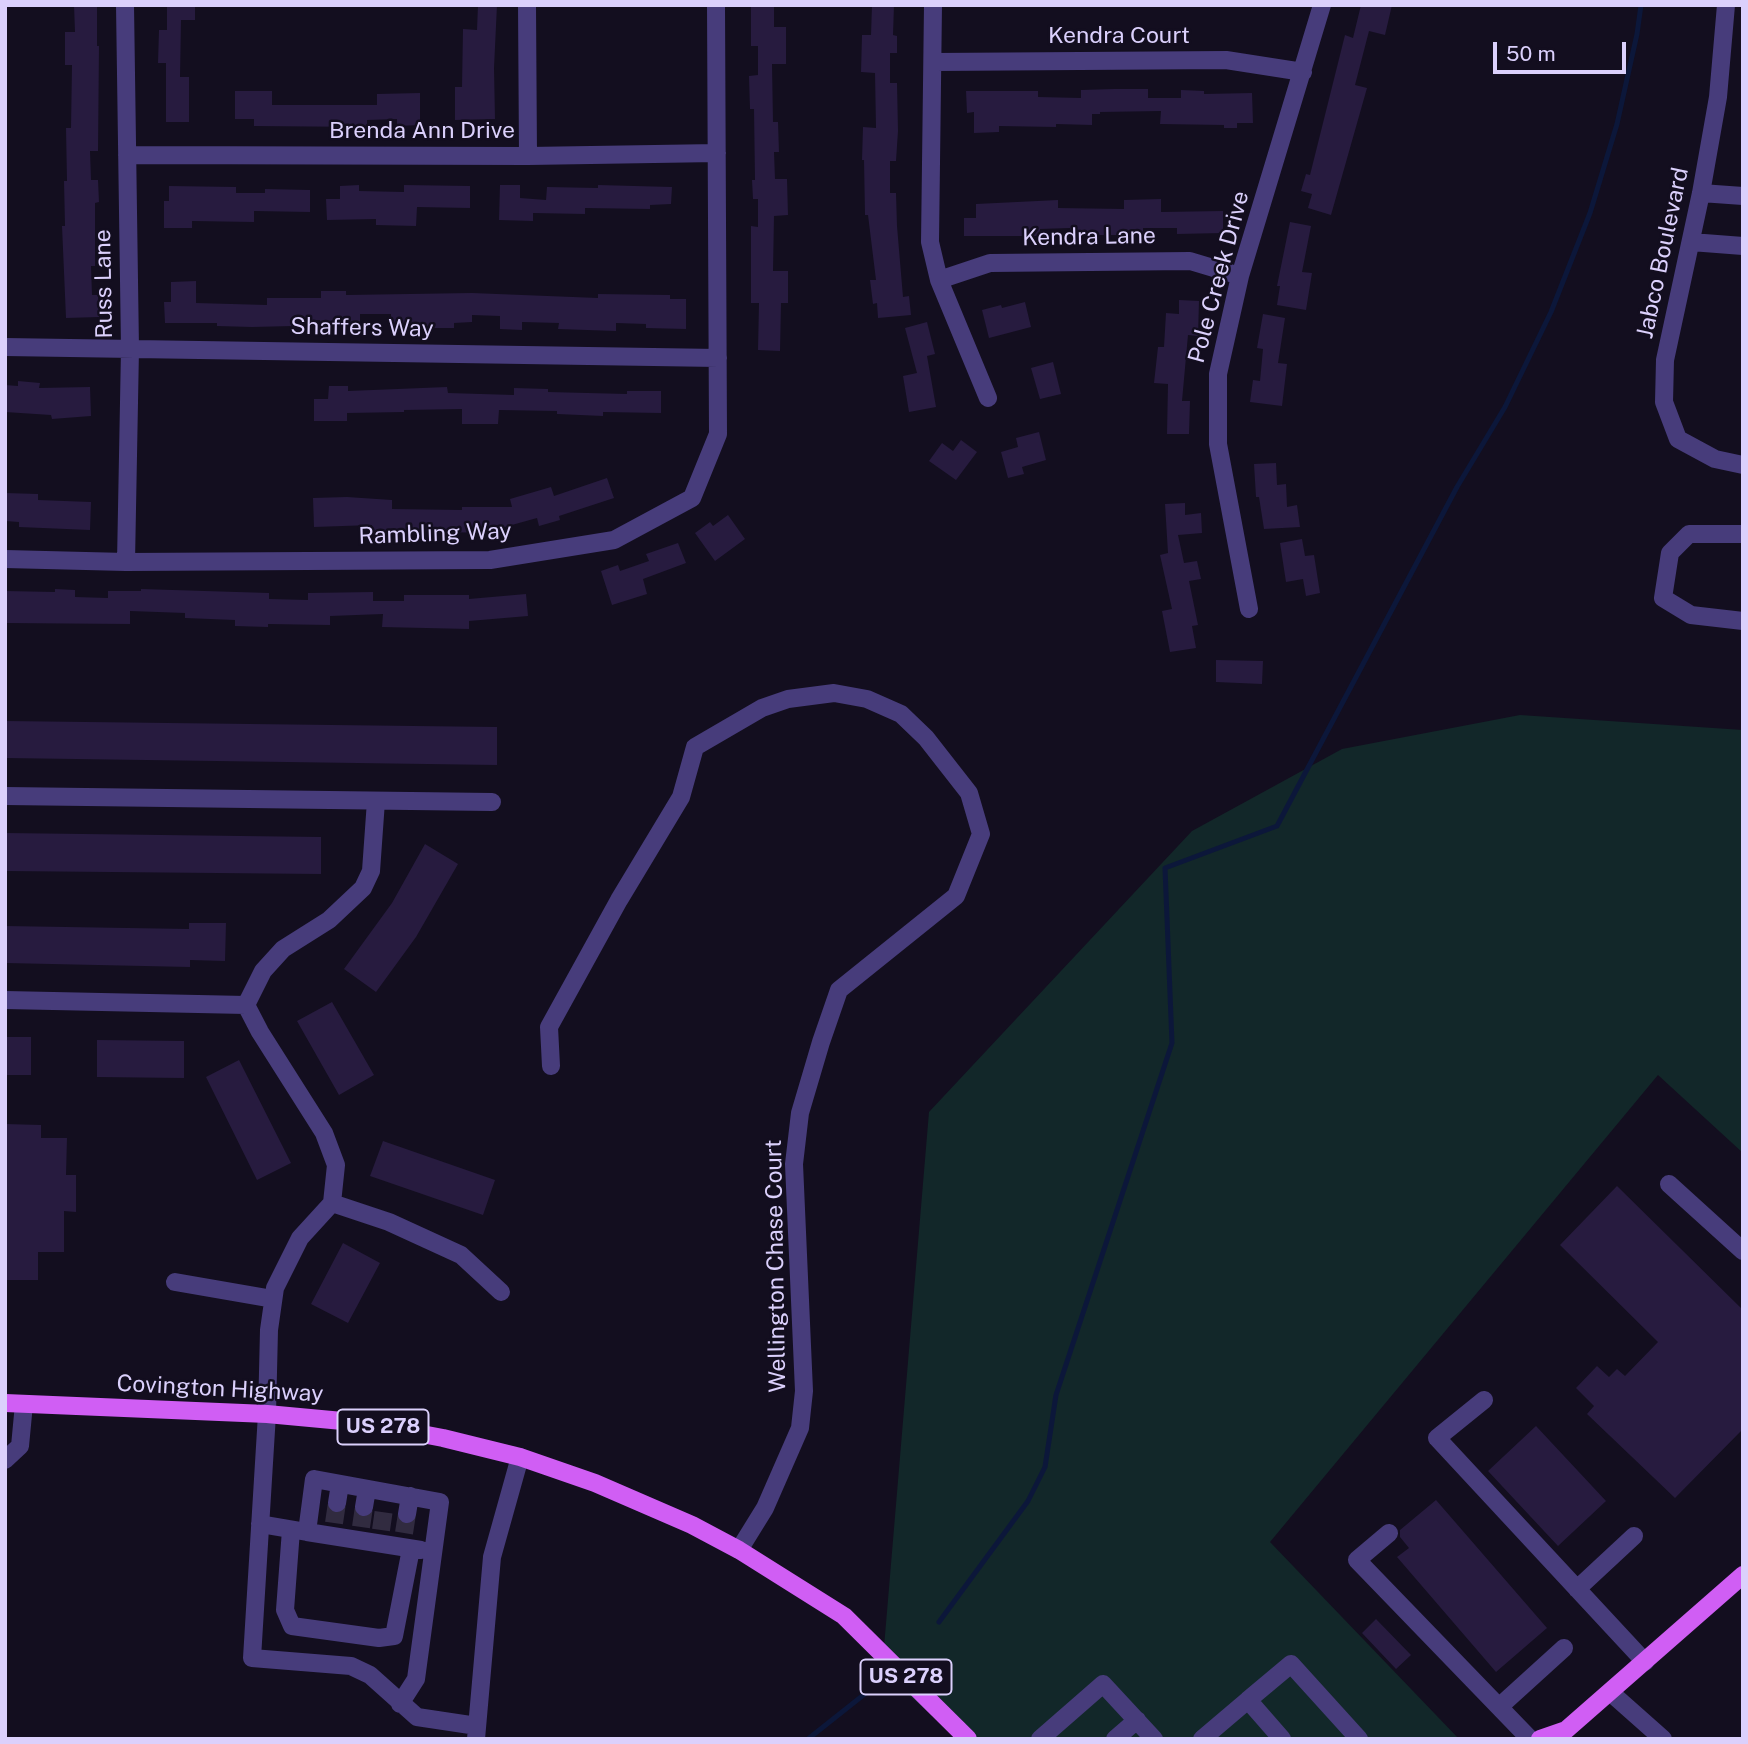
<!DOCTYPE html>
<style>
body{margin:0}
#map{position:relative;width:1748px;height:1744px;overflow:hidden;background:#130e1f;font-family:"Public Sans",sans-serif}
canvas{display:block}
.frame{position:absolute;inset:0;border:7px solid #dbd0fc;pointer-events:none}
.scale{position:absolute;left:1493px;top:42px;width:133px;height:32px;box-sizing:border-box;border:4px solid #dbd0fc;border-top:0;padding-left:9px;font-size:21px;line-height:24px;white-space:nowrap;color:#dbd0fc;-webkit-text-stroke:5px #130e1f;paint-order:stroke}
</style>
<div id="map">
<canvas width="1748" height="1744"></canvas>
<div class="frame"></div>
<div class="scale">50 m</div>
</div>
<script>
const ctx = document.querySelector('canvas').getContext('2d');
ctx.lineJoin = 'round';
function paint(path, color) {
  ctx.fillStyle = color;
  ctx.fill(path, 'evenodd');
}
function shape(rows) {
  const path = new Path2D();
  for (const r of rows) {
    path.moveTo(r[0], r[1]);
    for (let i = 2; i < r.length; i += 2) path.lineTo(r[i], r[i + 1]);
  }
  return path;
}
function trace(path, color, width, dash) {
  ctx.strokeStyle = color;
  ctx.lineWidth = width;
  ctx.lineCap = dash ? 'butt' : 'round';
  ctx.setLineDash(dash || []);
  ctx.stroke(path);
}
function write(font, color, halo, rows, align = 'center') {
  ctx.font = font + ' "Public Sans",sans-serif';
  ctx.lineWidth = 5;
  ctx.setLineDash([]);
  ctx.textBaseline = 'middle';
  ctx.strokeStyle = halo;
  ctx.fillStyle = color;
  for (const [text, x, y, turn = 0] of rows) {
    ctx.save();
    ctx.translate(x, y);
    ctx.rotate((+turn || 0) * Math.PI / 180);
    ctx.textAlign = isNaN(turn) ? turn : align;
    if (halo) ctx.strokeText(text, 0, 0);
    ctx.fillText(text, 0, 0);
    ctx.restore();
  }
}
const green = shape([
 [1520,715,1743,730,1743,1153,1658,1075,1270,1542,1459,1739,958,1739,882,1671,929,1112,1192,831,1342,749]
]);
const stream = shape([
 [939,1622,1028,1501,1045,1467,1056,1395,1172,1043,1165,868,1277,826,1457,487,1505,407,1551,312,1590,213,1617,124,1637,34,1641,5],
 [808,1739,866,1693]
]);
const building = shape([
 [74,5,97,5,97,46,99,46,98,151,90,151,91,180,98,180,99,202,95,203,95,266,91,266,92,295,98,295,99,317,66,318,62,226,65,226,64,181,67,181,66,128,71,128,72,65,65,65,65,32,75,32],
 [167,5,195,5,195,20,181,20,180,77,189,77,189,122,166,122,166,63,158,63,159,30,167,30],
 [478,5,497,5,494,68,495,119,455,120,455,87,462,87,463,29,477,30],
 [751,5,774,5,774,27,786,27,786,64,772,64,773,122,778,122,779,152,774,152,775,179,787,179,788,215,774,216,773,271,788,271,788,303,781,303,780,351,758,350,759,303,751,303,751,226,758,227,758,199,753,199,752,180,755,180,754,109,750,109,749,76,758,75,758,46,751,46],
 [872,5,894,5,893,35,897,36,897,53,890,53,890,83,897,83,898,131,896,161,890,161,890,193,896,193,897,226,903,297,909,296,911,315,878,318,877,303,873,304,870,280,876,280,868,215,865,215,864,160,862,160,863,127,876,128,875,73,861,72,862,35,871,35],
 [1361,5,1392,5,1385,35,1369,31,1355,85,1367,88,1331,215,1308,208,1312,194,1301,191,1306,174,1310,175,1345,35,1353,38],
 [1114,89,1148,89,1148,98,1181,98,1181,90,1204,91,1204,94,1252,93,1253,123,1237,123,1237,128,1224,128,1224,125,1160,124,1161,111,1100,112,1100,114,1092,114,1092,125,1056,124,1056,127,999,126,999,132,974,133,974,112,967,113,966,91,1038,91,1038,97,1081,98,1081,90],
 [235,91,272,91,272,105,377,105,377,94,420,93,420,125,397,126,397,119,367,120,367,127,254,126,254,119,235,119],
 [359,185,359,191,404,192,404,185,470,186,470,208,417,207,416,226,376,225,376,219,327,220,326,199,340,199,340,186],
 [500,185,520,185,520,198,546,200,547,187,598,188,598,185,672,187,671,204,650,205,650,209,585,208,585,214,533,213,533,221,499,220],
 [169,186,236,187,236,193,265,193,265,189,310,190,310,212,254,211,254,222,192,221,192,228,164,228,164,201,169,201],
 [1161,199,1161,212,1223,211,1223,233,1177,234,1177,228,1143,228,1143,235,1070,235,1070,228,1040,229,1040,236,964,236,964,218,976,218,976,204,1058,200,1058,208,1124,209,1124,200],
 [1290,222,1311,226,1302,272,1312,273,1306,310,1277,305,1280,286,1277,286],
 [196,281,196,303,267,305,267,298,321,298,321,291,346,291,346,295,472,293,598,298,598,294,670,295,670,299,686,299,686,329,646,328,646,324,616,323,616,331,558,329,559,323,522,322,522,330,500,329,500,316,472,315,472,322,454,323,454,328,391,328,391,314,360,314,360,324,320,324,320,320,294,320,293,326,252,327,217,326,217,323,165,323,164,302,171,302,171,282],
 [1179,300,1199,301,1198,336,1188,335,1182,401,1190,401,1189,434,1167,434,1168,384,1154,383,1158,347,1164,347,1166,313,1179,314],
 [1025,302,1031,327,989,338,982,310,1001,305,1002,308],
 [1263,314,1285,318,1278,363,1287,364,1282,406,1250,402,1253,380,1260,381,1263,349,1257,348],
 [927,322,935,354,927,356,936,407,909,412,903,376,917,373,905,328],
 [1053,362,1061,394,1040,399,1031,368],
 [18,381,40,383,39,388,90,387,91,416,52,419,51,415,5,412,5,385,18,386],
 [329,386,348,386,348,391,447,387,448,393,514,395,514,388,548,389,548,392,627,394,627,391,661,391,661,413,603,412,603,416,557,414,557,411,499,410,498,424,462,424,462,409,404,410,404,412,347,413,347,421,314,421,314,399,328,399],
 [1039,432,1046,460,1022,467,1024,474,1008,478,1001,452,1018,447,1016,438],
 [961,440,977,452,956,480,929,461,942,443,953,451],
 [1276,463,1277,485,1286,484,1287,507,1297,505,1300,527,1264,529,1259,497,1256,497,1254,464],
 [607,478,614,498,559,516,560,520,539,526,537,518,501,528,501,533,372,531,372,525,314,527,313,498,347,497,392,500,392,509,462,510,462,507,512,507,510,499,551,487,554,496],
 [5,493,38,494,38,500,91,502,90,530,19,527,19,522,5,521],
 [1185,503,1185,515,1201,513,1202,533,1178,535,1184,563,1197,561,1201,579,1189,581,1198,625,1192,626,1196,648,1170,652,1162,611,1172,609,1160,555,1168,553,1165,504],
 [728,515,745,539,715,561,695,533,710,522,713,526],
 [1302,539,1305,556,1314,555,1320,593,1306,596,1303,579,1286,582,1280,543],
 [678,543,686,563,643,579,647,594,612,605,601,571,618,565,620,571,649,561,646,554],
 [55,589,75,590,75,597,108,598,108,591,141,591,141,589,269,593,269,599,308,600,308,593,373,592,373,601,404,601,404,595,469,595,469,599,526,594,528,616,469,621,469,629,382,627,383,614,330,616,330,625,268,624,268,627,235,626,235,620,185,618,185,613,130,611,130,624,5,623,5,591,55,592],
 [1216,660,1263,661,1262,684,1216,682],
 [5,721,497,727,497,765,5,758],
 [5,833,321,837,321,874,5,871],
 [425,844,458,864,416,937,376,992,344,969,392,903],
 [189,923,226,923,225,961,190,960,190,967,5,963,5,926,189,929],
 [332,1002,374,1075,339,1095,297,1021],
 [5,1037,31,1037,31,1075,5,1075],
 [97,1040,184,1041,184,1078,97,1077],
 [239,1060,291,1163,257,1180,206,1077],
 [5,1124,41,1125,41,1138,67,1138,66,1175,76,1175,76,1212,64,1211,64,1252,38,1252,38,1280,5,1280],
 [383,1141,495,1180,483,1215,370,1176],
 [1617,1186,1743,1310,1743,1429,1675,1498,1587,1414,1594,1406,1576,1388,1597,1366,1609,1377,1617,1369,1625,1376,1658,1342,1560,1245],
 [343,1243,380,1263,348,1323,311,1304],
 [1536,1426,1606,1501,1558,1546,1488,1471],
 [1436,1500,1547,1628,1496,1672,1397,1557,1409,1548,1400,1537,1400,1530],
 [1376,1619,1411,1655,1396,1669,1362,1633]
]);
const minorTunnel = shape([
 [334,1523,337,1503],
 [361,1527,364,1507],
 [381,1530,384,1509],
 [404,1533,407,1514]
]);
const minor = shape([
 [125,5,130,349,126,562],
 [527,5,528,156],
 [933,5,930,242,939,280,988,398],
 [1726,5,1718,97,1701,193,1665,360,1664,402,1678,439,1715,459,1743,465],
 [934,62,1226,60,1303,72],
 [127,155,528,156,717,153],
 [1701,193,1743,196],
 [1691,242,1743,246],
 [939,280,990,263,1190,261,1240,276],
 [5,347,718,358],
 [1743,534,1689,534,1670,553,1663,598,1691,615,1743,621],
 [5,559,126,562,490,560,614,540,692,498,718,434,716,5],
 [1249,609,1218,444,1218,374,1240,276,1322,5],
 [5,796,492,802],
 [376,801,371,871,363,888,329,920,283,949,263,971,246,1005,260,1032,324,1133,336,1165,332,1203,300,1238,275,1288,269,1330,267,1414,252,1658,351,1666,370,1675,417,1717,477,1726],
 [5,1000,246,1005],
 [551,1066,549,1027,619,900,681,797,695,747,762,708,788,699,834,693,867,699,901,714,926,738,969,793,981,834,956,896,839,990,821,1042,800,1113,794,1164,804,1391,800,1428,765,1508,739,1550],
 [1669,1184,1743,1251],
 [332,1203,389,1222,461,1255,501,1292],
 [175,1282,273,1299],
 [1484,1400,1437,1438,1645,1662],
 [5,1460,20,1446,24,1404],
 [337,1503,340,1484],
 [364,1507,367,1489],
 [407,1514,410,1496],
 [260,1524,307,1532,314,1479,440,1502,416,1679,400,1704],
 [291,1530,285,1610,292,1626,379,1638,394,1636,411,1549],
 [307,1532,421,1550],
 [1389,1533,1357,1560,1530,1739],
 [1577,1589,1634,1536],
 [1610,1692,1663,1739],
 [1248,1700,1291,1664,1359,1739],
 [1499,1707,1564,1648],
 [476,1739,492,1557,520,1457],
 [1040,1739,1103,1684,1154,1739],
 [1115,1739,1137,1720],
 [1202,1739,1248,1700,1282,1739]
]);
const major = shape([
 [5,1403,267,1414,364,1423,443,1438,520,1457,595,1483,692,1525,739,1550,844,1616,968,1739],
 [1540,1739,1566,1730,1743,1575]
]);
const shields = [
 [383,1427,91],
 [906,1677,91]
];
const shieldNames = [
 ["US 278",383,1427],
 ["US 278",906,1677]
];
const streetNames = [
 ["Kendra Court",1119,36],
 ["Brenda Ann Drive",422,131],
 ["Kendra Lane",1089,237,-1],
 ["Jabco Boulevard",1663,253,-78],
 ["Pole Creek Drive",1219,277,-75],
 ["Russ Lane",104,284,-91],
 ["Shaffers Way",362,328,1],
 ["Rambling Way",435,534,-2],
 ["Wellington Chase Court",776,1266,-91],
 ["Covington Highway",220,1389,3]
];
paint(green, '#122729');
trace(stream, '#0c173a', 5);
paint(building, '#271b3f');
trace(minorTunnel, '#312b40', 18, [18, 9]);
trace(minor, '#473c7b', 18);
trace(major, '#d05ef4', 18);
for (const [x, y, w] of shields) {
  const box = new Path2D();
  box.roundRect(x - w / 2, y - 17.5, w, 35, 5);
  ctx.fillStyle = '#130e1f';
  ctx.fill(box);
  trace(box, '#dbd0fc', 2);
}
write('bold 21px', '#dbd0fc', null, shieldNames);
write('23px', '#dbd0fc', '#130e1f', streetNames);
</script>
